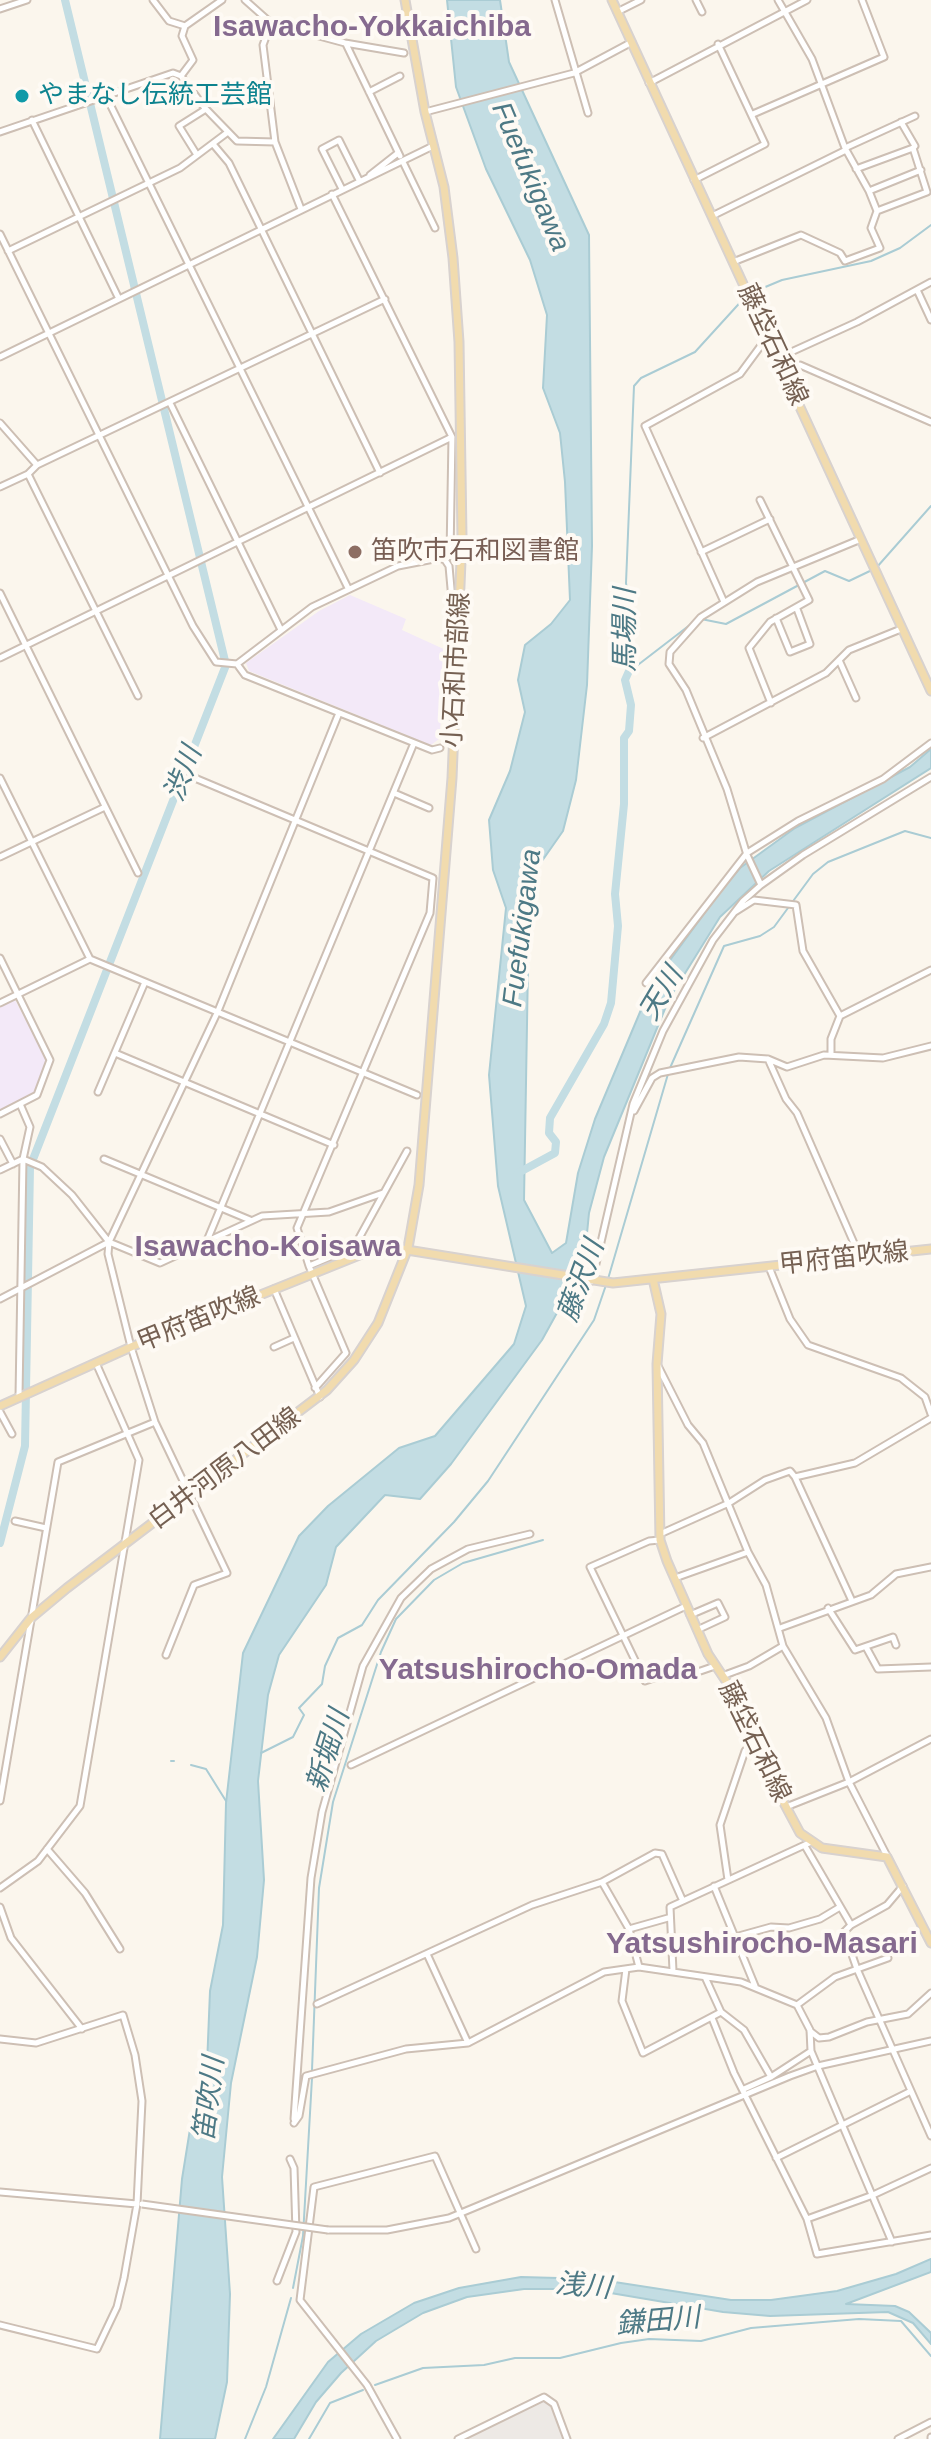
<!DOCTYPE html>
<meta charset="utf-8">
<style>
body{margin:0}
canvas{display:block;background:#fbf6ed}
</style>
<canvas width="931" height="2439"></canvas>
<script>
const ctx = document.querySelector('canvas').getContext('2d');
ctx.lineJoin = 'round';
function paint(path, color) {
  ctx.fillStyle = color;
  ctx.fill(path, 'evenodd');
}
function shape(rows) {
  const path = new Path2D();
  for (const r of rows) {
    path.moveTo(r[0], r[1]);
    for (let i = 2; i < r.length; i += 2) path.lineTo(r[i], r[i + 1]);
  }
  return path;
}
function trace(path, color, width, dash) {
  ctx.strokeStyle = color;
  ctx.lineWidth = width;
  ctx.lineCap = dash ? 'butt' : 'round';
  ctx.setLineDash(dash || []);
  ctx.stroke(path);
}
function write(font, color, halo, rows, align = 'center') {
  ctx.font = font + ' Arial,"Noto Sans JP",sans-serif';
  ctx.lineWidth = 8;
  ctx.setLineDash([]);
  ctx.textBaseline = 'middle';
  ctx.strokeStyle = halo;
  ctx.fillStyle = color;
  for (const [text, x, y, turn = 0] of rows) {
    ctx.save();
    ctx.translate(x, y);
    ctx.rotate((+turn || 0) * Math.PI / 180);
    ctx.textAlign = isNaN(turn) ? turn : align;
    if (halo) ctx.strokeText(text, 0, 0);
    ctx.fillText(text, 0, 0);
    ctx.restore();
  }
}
const industrial = shape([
 [543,2401,549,2403,564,2439,465,2439]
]);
const education = shape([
 [350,595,406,619,402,630,448,651,439,739,431,745,249,671,246,663,319,611],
 [14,998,47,1061,33,1094,0,1110,0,1005]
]);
const water = shape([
 [447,0,500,0,509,62,589,235,592,546,587,685,576,780,563,831,535,871,529,907,524,1200,552,1253,566,1243,578,1173,595,1119,643,1005,657,978,720,892,740,868,795,828,910,767,931,749,931,768,769,871,720,917,669,999,604,1157,589,1213,584,1264,542,1340,451,1464,420,1499,385,1495,336,1547,326,1585,279,1655,268,1695,258,1781,264,1880,257,1957,231,2083,222,2177,230,2294,227,2382,215,2439,160,2439,182,2179,195,2098,207,2065,210,1991,223,1925,226,1803,243,1653,299,1536,328,1506,399,1448,435,1436,514,1344,526,1306,498,1186,489,1075,506,908,493,870,489,820,510,771,525,712,518,680,525,645,551,624,570,600,565,482,560,433,543,388,547,315,530,260,486,169,456,87,447,0],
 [931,2259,931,2272,846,2304,895,2306,909,2312,931,2333,931,2344,913,2323,888,2312,770,2316,723,2312,587,2289,524,2289,467,2297,423,2313,376,2341,341,2373,316,2402,294,2439,273,2439,328,2362,361,2334,414,2303,459,2288,521,2277,595,2279,731,2300,771,2300,837,2291,896,2274,931,2259]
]);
const stream = shape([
 [751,293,782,280,871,261,900,248,931,225],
 [877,567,931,506],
 [701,619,726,624,825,571,849,581,872,570],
 [629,671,630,613,626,583,634,386,641,378,695,352,746,296],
 [630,671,695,621],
 [670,1068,724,946,760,936,774,927,813,874,828,862,905,831,931,838],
 [608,1279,668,1074],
 [261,1753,293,1737,304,1715,299,1708,322,1684,325,1666,338,1638,362,1625,378,1600,454,1522,488,1481,594,1320,606,1285],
 [171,1761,174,1761],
 [191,1765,206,1769,226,1801],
 [312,2070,319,1888,333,1802,381,1652,396,1619,434,1580,463,1563,543,1540],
 [293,2288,303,2236,312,2078],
 [375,2385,423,2368,484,2365,515,2358,560,2358,621,2343,649,2339,701,2341,751,2328,859,2319,901,2321,931,2356],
 [245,2439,266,2387,291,2298],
 [309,2439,330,2403,363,2390]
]);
const river = shape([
 [518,1173,555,1153,556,1142,549,1133,550,1118,604,1024,611,1003,618,926,615,894,624,804,624,738,629,731,631,705,625,680,629,671],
 [0,1543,25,1446,30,1167,226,665,65,0]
]);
const minor = shape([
 [153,0,169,21,185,26],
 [245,0,271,23,345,43,404,53],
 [555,0,588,113],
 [696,0,702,12],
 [0,9,27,0],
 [617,12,641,0],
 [271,23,263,45,275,142,301,209],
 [346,44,400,156],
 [181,76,193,60,182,36,185,26,222,0],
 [649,83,807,0],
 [369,92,400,76],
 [105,94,348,588],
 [425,112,574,73,632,42],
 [753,114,884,57,862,0],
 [32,120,119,299],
 [0,132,173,73,181,76,204,107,237,141,275,142],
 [213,144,229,163,380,473],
 [845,148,915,116],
 [197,155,179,126,206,109],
 [403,162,435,228],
 [856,169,913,148,915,146,901,122],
 [370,175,398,153],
 [694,180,765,144,718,44],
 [342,189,322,149,339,140,359,180],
 [869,191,921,170],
 [332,194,452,437,450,555,445,560],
 [877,211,927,192,913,148],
 [712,216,846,150],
 [0,234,193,626,216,662,237,664,312,607,398,566,439,558,445,560],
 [8,251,180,168,228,132],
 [733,262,801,235,840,253,845,261,880,248,871,228,877,211,869,191,845,148,812,59,778,0],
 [918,292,931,320],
 [0,357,433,146],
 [778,358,857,322,931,282],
 [783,369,800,365,931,422],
 [170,403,281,630],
 [0,423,37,465],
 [28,474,138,696],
 [0,487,28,474,37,465,385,299],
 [760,500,809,600,770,622,749,648,771,703],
 [701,552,770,519],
 [445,560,449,566,454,622,460,626],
 [0,593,138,873],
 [724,602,645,426,740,374,768,336],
 [776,618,790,652,810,644,797,609],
 [0,658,452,437],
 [839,660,856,698],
 [237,664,245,675,432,750,440,748],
 [703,738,826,673,849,650,901,629],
 [190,776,433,878,430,913,297,1228,309,1266,346,1353,315,1388],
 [0,778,90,959,417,1095],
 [394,793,429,808],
 [0,857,105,807],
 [761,885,747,855,727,789,686,690,669,664,670,652,701,617,757,582,861,539],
 [735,912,754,900,796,905,803,951,840,1016],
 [0,958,50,1060,37,1095,0,1114],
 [646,983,747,853,798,821,883,779,931,743],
 [0,1003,90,959],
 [115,1053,334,1145],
 [831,1054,831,1039,840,1016,931,970],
 [768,1059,786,1099,797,1113,860,1257],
 [98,1092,145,982],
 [634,1111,652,1078,660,1073,739,1057,768,1059,787,1067,824,1055,883,1058,931,1046],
 [0,1139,13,1164],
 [23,1159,42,1167,72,1195,109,1242,160,1263,262,1216,329,1212,383,1193],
 [104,1159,250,1220],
 [0,1170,23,1159],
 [206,1243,414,743],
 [309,1266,347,1250,358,1240,407,1151],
 [769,1267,790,1319,808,1345,901,1378,925,1397,931,1414],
 [592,1281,633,1104,663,1031,713,940,743,901,761,885,803,855,931,777],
 [274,1289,320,1397],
 [0,1299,109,1242],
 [274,1347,294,1338],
 [657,1364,688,1425,703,1443,748,1552,766,1585,783,1646,826,1718,849,1782,887,1856],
 [19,1396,23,1159,30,1127,20,1104],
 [0,1412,12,1434],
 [795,1477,852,1601],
 [15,1521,46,1528],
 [660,1534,729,1503,765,1480,790,1471,795,1477,855,1463,931,1418],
 [660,1540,649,1541,590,1567,645,1681,671,1672,683,1677,715,1666],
 [675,1578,748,1552],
 [828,1608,855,1650,893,1637,896,1645],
 [690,1615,718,1603,725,1617,697,1630],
 [780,1628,871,1595,896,1574,931,1567],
 [866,1647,878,1669,931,1667],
 [166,1655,194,1585,227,1573,155,1422,131,1347,108,1254,109,1242,218,1011,339,713],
 [722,1676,749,1666,783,1646],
 [351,1765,686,1606],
 [0,1801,58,1462,155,1422],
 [786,1807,849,1782,931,1739],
 [805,1846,851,1925,887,1905,903,1886],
 [47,1849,85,1893,120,1949],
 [728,1880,720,1825,745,1751,752,1743],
 [602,1882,629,1929,639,1967],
 [714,1886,755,1986],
 [0,1888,38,1861,80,1806,139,1460,96,1363],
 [0,1907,11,1938,82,2029],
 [851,1925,844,1932,857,1969,931,2136],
 [629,1929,668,1918],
 [735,1937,771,1927,789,1928,820,1919,840,1907],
 [427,1954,468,2043],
 [626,1969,622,2001,643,2053,721,2012],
 [673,1971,670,1907,809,1843],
 [705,1977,721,2012,744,2030,771,2077],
 [317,2004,532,1905,602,1882,655,1853,662,1854,682,1899],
 [797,2005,835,1977,888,1958],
 [712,2018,734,2073,807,2219,817,2254,931,2235],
 [810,2031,819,2038,829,2037,867,2022,908,2014,931,1993],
 [0,2039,36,2043,123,2015,135,2055,142,2101,137,2204,124,2278,117,2307,97,2349,0,2325],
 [744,2089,771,2077,811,2051],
 [294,2119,311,1878,322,1812,363,1666,401,1598,431,1569,468,1549,530,1534],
 [294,2123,299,2116,306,2076,406,2049,468,2043,604,1972,639,1967,741,1982,797,2005,810,2030,811,2051,892,2242],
 [776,2158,911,2091],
 [0,2192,137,2204],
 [807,2219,873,2195,931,2168],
 [328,2230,387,2230,449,2218,790,2076,818,2066,931,2041],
 [277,2281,296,2232,294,2168,290,2159],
 [397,2439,367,2385,300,2300,314,2187,435,2156,476,2249],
 [458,2439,544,2397,554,2404,567,2439],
 [898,2439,931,2422],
 [931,2439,931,2437]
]);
const major = shape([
 [612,0,931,691],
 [653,1279,661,1314,657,1364,660,1540,667,1561,708,1654,732,1690,752,1743,800,1833,822,1848,887,1857,931,1943],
 [0,1406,131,1347,382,1246,613,1283,931,1249],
 [0,1657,31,1618,67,1588,327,1390,354,1360,378,1323,408,1248,419,1185,452,778,462,537,459,342,453,258,444,187,425,112,405,0]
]);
const minorBridge = shape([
 [142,2204,328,2230]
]);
const markers = [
 [22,96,8,"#0f9aa8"],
 [355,552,8,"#8d6e63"]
];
const cultureNames = [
 ["やまなし伝統工芸館",38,96]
];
const streetNames = [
 ["藤垈石和線",772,345,65],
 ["小石和市部線",457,670,-87],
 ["甲府笛吹線",844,1259,-6],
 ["甲府笛吹線",199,1320,-22],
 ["白井河原八田線",225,1469,-37],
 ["藤垈石和線",754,1742,64]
];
const educationNames = [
 ["笛吹市石和図書館",371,552]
];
const waterNames = [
 ["Fuefukigawa",530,177,67],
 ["馬場川",626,630,-90],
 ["渋川",184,774,-69],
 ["Fuefukigawa",523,928,-83],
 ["天川",662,994,-59],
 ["藤沢川",582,1281,-70],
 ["新堀川",329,1751,-73],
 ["笛吹川",210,2099,-83],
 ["浅川",583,2287,5],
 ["鎌田川",658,2322,-5]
];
const quarterNames = [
 ["Isawacho-Yokkaichiba",372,28],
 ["Isawacho-Koisawa",268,1248],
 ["Yatsushirocho-Omada",538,1671],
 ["Yatsushirocho-Masari",762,1945]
];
paint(industrial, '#ede9e5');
paint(education, '#f3e9f8');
paint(water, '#c3dde3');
trace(water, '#aaccd4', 2);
trace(stream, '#aaccd4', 2);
trace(river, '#c3dde3', 8);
trace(minor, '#cdbfb4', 9);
trace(major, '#d8d2cf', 11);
trace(minor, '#fff', 5);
trace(major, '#f1dbae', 7);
trace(minorBridge, '#cdbfb4', 9, []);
trace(minorBridge, '#fff', 5);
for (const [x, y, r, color] of markers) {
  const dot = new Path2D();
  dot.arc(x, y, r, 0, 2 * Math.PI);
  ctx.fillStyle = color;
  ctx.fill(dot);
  trace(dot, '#fefaf4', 3);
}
write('26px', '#0d838f', '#fefaf4', cultureNames, 'left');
write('26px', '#756052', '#fefaf4', streetNames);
write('26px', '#785e54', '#fefaf4', educationNames, 'left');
write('italic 28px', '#4d7985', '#fefaf4', waterNames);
write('bold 30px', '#856a8f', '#fefaf4', quarterNames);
</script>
